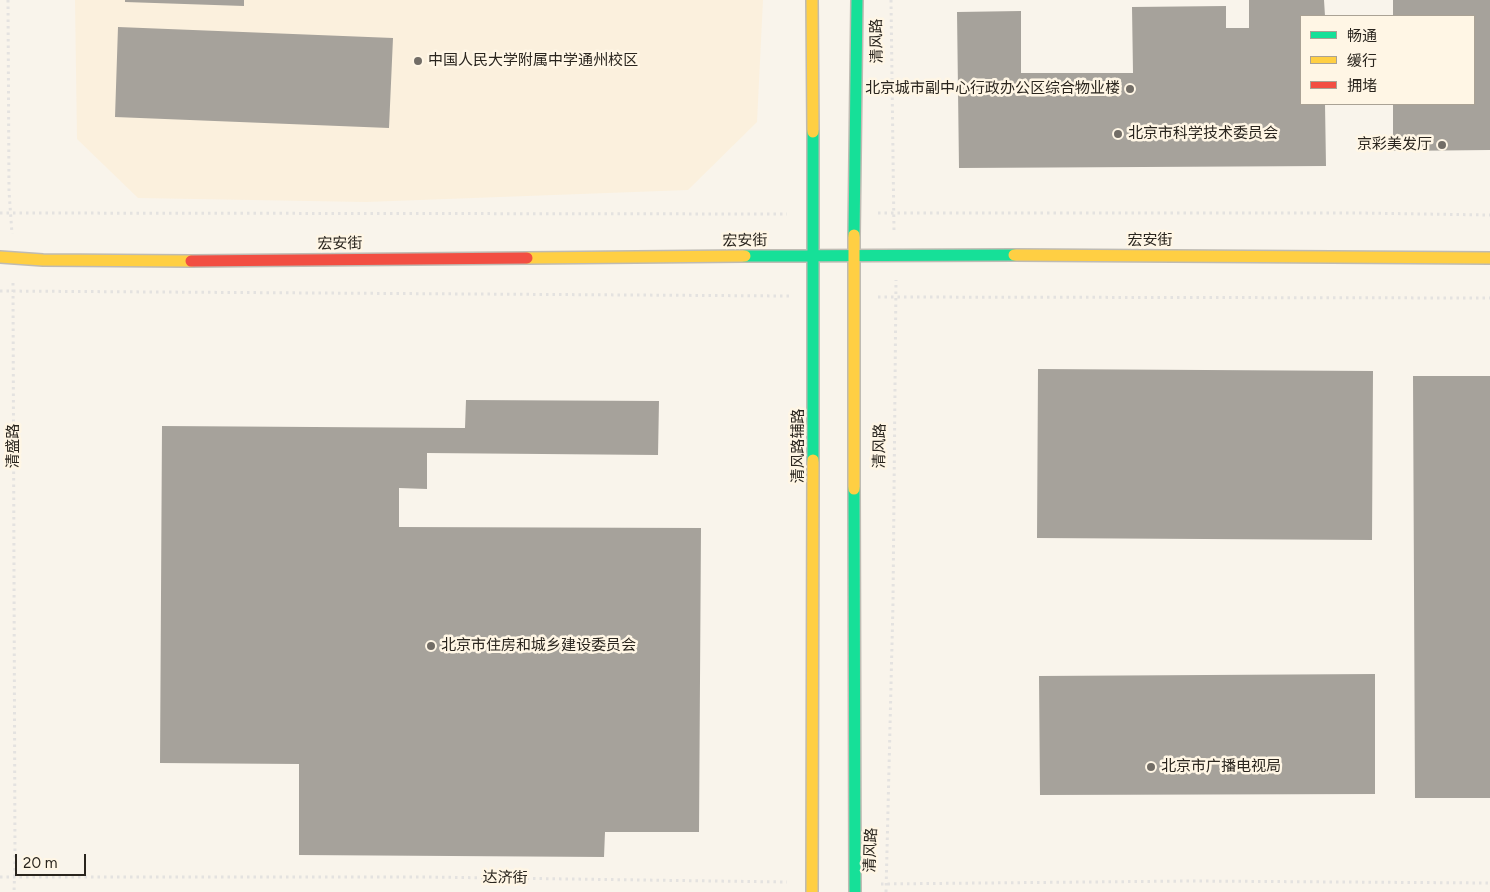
<!DOCTYPE html>
<meta charset="utf-8">
<style>
body{margin:0}
#map{position:relative;width:1490px;height:892px;overflow:hidden;background:#f9f4eb;font-family:Figtree,"Noto Sans SC",sans-serif}
canvas{display:block}
.legend{position:absolute;left:1300px;top:15px;width:175px;height:90px;box-sizing:border-box;background:#fff6e5;border:1px solid #aaa295;margin:0;padding:6px 9px;list-style:none;font-size:15px;color:#2a251e}
.legend li{display:flex;align-items:center;gap:10px;height:25px}
.legend b{width:25px;border:1px solid #aaa295}
.scale{position:absolute;left:15px;top:854px;width:71px;height:22px;box-sizing:border-box;border:2px solid #2a251e;border-top:0;padding-left:6px;font-size:15px;line-height:18px;white-space:nowrap;color:#2a251e;-webkit-text-stroke:4px #fff6e5;paint-order:stroke}
</style>
<div id="map">
<canvas width="1490" height="892"></canvas>
<ul class="legend">
<li><b style="height:6px;background:#16e098"></b>畅通</li>
<li><b style="height:6px;background:#ffcf43"></b>缓行</li>
<li><b style="height:6px;background:#f24e42"></b>拥堵</li>
</ul>
<div class="scale">20 m</div>
</div>
<script>
const ctx = document.querySelector('canvas').getContext('2d');
ctx.lineJoin = 'round';
function paint(path, color) {
  ctx.fillStyle = color;
  ctx.fill(path, 'evenodd');
}
function shape(rows) {
  const path = new Path2D();
  for (const r of rows) {
    path.moveTo(r[0], r[1]);
    for (let i = 2; i < r.length; i += 2) path.lineTo(r[i], r[i + 1]);
  }
  return path;
}
function trace(path, color, width, dash) {
  ctx.strokeStyle = color;
  ctx.lineWidth = width;
  ctx.lineCap = dash ? 'butt' : 'round';
  ctx.setLineDash(dash || []);
  ctx.stroke(path);
}
function write(font, color, halo, rows, align = 'center') {
  ctx.font = font + ' Figtree,"Noto Sans SC",sans-serif';
  ctx.lineWidth = 5;
  ctx.setLineDash([]);
  ctx.textBaseline = 'middle';
  ctx.strokeStyle = halo;
  ctx.fillStyle = color;
  for (const [text, x, y, turn = 0] of rows) {
    ctx.save();
    ctx.translate(x, y);
    ctx.rotate((+turn || 0) * Math.PI / 180);
    ctx.textAlign = isNaN(turn) ? turn : align;
    if (halo) ctx.strokeText(text, 0, 0);
    ctx.fillText(text, 0, 0);
    ctx.restore();
  }
}
const built = shape([
 [75,0,763,0,757,122,688,190,366,202,138,198,77,139]
]);
const building = shape([
 [125,0,244,0,244,6,125,2],
 [1249,0,1324,0,1325,16,1301,16,1301,104,1325,104,1326,166,959,168,957,12,1021,11,1021,73,1133,73,1132,7,1226,6,1226,28,1249,28],
 [1393,0,1490,0,1490,150,1393,151,1393,104,1474,104,1474,16,1393,16],
 [118,27,393,38,389,128,115,117],
 [1038,369,1373,371,1372,540,1037,538],
 [1413,376,1490,376,1490,798,1415,798],
 [466,400,659,401,658,455,427,453,427,489,399,488,399,527,701,528,699,832,605,832,604,857,299,855,299,764,160,763,162,426,465,428],
 [1375,674,1375,794,1040,795,1039,676]
]);
const path = shape([
 [8,0,9,191,12,234],
 [891,0,894,232],
 [0,213,787,214],
 [878,213,1358,213,1490,215],
 [13,283,15,860,14,892],
 [0,291,789,296],
 [878,297,1490,298],
 [0,877,425,877,787,882],
 [881,884,1192,881,1490,883],
 [886,892,893,603,896,280]
]);
const fast = shape([
 [813,132,813,460],
 [854,235,857,0],
 [745,256,1014,255],
 [854,489,855,892]
]);
const slow = shape([
 [812,0,813,132],
 [854,235,854,489],
 [1014,255,1490,258],
 [0,257,43,260,191,261],
 [527,258,745,256],
 [812,892,813,460]
]);
const jam = shape([
 [191,261,527,258]
]);
const markers = [
 [418,61,5,"#726d66"],
 [1130,89,5,"#726d66"],
 [1118,134,5,"#726d66"],
 [1442,145,5,"#726d66"],
 [431,646,5,"#726d66"],
 [1151,767,5,"#726d66"]
];
const streetNames = [
 ["清风路",877,41,-91],
 ["宏安街",745,241,-1],
 ["宏安街",1150,241],
 ["宏安街",340,244,-1],
 ["清盛路",14,446,-90],
 ["清风路辅路",799,446,-90],
 ["清风路",880,446,-89],
 ["清风路",871,850,-88],
 ["达济街",505,878,1]
];
const poiNames = [
 ["中国人民大学附属中学通州校区",428,61],
 ["北京城市副中心行政办公区综合物业楼",1120,89,"right"],
 ["北京市科学技术委员会",1128,134],
 ["京彩美发厅",1432,145,"right"],
 ["北京市住房和城乡建设委员会",441,646],
 ["北京市广播电视局",1161,767]
];
paint(built, '#fbf0dd');
paint(building, '#a6a29b');
trace(fast, '#bfbbb3', 14);
trace(slow, '#bfbbb3', 14);
trace(jam, '#bfbbb3', 14);
trace(path, '#e4e2e0', 3, [2.5, 4]);
trace(fast, '#16e098', 11);
trace(slow, '#ffcf43', 11);
trace(jam, '#f24e42', 11);
for (const [x, y, r, color] of markers) {
  const dot = new Path2D();
  dot.arc(x, y, r, 0, 2 * Math.PI);
  ctx.fillStyle = color;
  ctx.fill(dot);
  trace(dot, '#fff6e5', 2);
}
write('15px', '#2a251e', '#fff6e5', streetNames);
write('15px', '#2a251e', '#fff6e5', poiNames, 'left');
</script>
